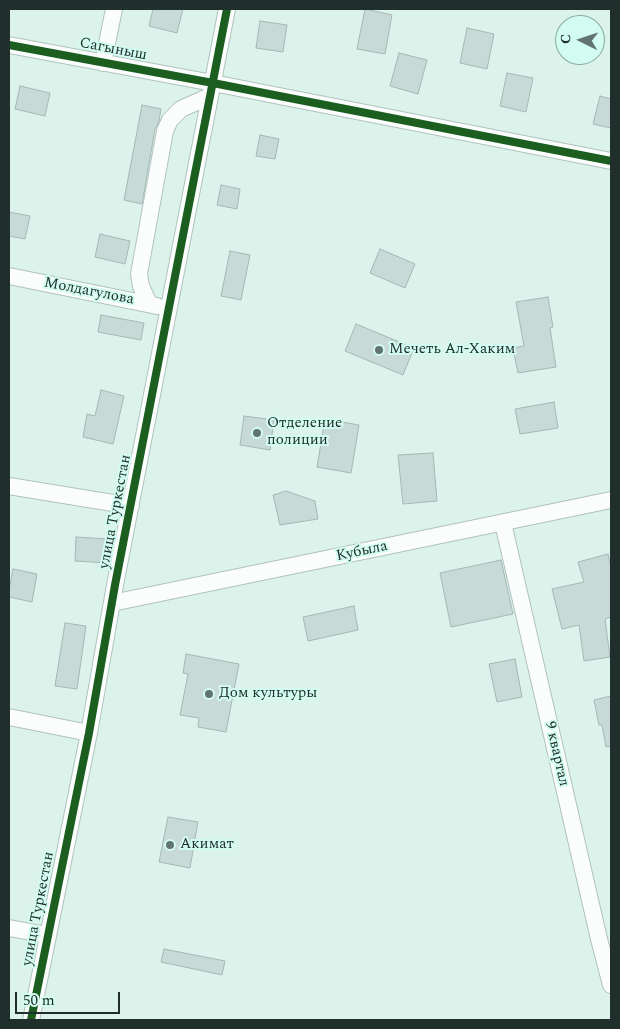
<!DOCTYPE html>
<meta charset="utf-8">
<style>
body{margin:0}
#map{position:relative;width:620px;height:1029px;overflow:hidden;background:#dcf3ec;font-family:Spectral,serif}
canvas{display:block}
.frame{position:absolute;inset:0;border:10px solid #202f2b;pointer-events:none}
.north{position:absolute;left:555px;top:15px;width:50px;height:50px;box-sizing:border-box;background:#d3fcf0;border:1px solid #8baaa1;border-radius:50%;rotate:274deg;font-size:14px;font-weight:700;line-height:20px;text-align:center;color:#202f2b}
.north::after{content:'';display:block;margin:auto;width:18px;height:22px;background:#62746f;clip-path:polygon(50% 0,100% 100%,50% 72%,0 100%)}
.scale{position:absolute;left:15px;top:992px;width:105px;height:22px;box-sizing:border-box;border:2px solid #202f2b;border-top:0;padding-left:6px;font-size:15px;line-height:18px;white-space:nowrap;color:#202f2b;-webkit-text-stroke:4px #d3fcf0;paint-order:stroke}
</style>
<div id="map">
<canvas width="620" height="1029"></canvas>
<div class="frame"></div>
<div class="north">С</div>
<div class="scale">50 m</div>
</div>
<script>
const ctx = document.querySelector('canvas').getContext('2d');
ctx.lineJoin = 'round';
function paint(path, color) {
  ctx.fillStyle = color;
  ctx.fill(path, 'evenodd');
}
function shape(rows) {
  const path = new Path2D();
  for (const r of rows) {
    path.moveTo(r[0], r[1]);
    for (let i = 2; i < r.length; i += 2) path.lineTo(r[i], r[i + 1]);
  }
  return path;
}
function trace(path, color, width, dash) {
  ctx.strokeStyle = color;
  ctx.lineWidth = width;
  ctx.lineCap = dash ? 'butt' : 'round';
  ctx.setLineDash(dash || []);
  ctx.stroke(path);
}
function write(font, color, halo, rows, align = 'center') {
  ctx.font = font + ' Spectral,serif';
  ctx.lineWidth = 4;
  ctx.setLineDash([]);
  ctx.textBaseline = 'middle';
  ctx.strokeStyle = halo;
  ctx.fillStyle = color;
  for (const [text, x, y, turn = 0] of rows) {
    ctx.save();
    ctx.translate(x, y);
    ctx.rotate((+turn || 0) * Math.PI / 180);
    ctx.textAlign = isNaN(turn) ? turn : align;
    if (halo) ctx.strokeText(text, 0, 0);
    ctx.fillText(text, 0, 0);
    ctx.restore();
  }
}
const building = shape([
 [153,9,183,9,177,33,149,26,153,9],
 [365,9,392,15,385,54,357,49,365,9],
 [260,21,287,25,283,52,256,48,260,21],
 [467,28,494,34,487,69,460,63,467,28],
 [399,53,427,60,418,94,390,86,399,53],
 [507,73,533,78,526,112,500,106,507,73],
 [20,86,50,93,45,116,15,109,20,86],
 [600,96,611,99,611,128,593,124,600,96],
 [142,105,161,109,159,121,155,129,142,204,124,200,142,105],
 [260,135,279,139,275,159,256,156,260,135],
 [221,185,240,189,237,209,217,205,221,185],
 [9,212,30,216,25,239,9,236,9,212],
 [100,234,130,241,125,264,95,257,100,234],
 [380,249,415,264,405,288,370,273,380,249],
 [230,251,250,255,241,300,221,296,230,251],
 [548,297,553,327,550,328,556,367,518,373,513,348,524,346,516,302,548,297],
 [101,315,144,323,141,340,98,332,101,315],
 [356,324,414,348,403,375,345,351,356,324],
 [101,390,124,396,113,444,83,437,87,414,95,416,101,390],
 [554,402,558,428,520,434,515,409,554,402],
 [244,416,274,420,270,450,240,445,244,416],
 [325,419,359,425,351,473,317,467,325,419],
 [433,453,437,501,403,504,398,455,433,453],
 [286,491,315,501,318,519,280,525,273,495,286,491],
 [76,537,110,539,109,563,75,561,76,537],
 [608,554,611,567,611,617,605,619,610,657,584,661,579,625,562,629,552,589,584,582,578,562,608,554],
 [501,560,513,614,451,627,440,573,501,560],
 [13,569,37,574,32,602,9,597,9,590,13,569],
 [354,606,358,630,308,641,303,617,354,606],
 [65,623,86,626,77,689,55,686,65,623],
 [186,654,239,664,226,732,198,727,199,718,180,715,188,674,183,673,186,654],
 [515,659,522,697,497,702,489,664,515,659],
 [611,696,611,746,606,747,602,725,599,725,594,700,611,696],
 [168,817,198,822,190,868,159,862,168,817],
 [164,949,225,961,222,975,161,962,164,949]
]);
const minor = shape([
 [9,45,213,83,611,161],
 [103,63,114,9],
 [9,276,157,306],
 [149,304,141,286,139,274,165,131,170,120,181,109,210,96],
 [9,486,131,506],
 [503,523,599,939,611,985],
 [112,603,611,500],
 [9,717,89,733],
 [9,928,47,935],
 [31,1020,89,733,115,585,227,9]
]);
const cycleway = shape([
 [9,45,213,83,611,161],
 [31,1020,89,733,115,585,227,9]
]);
const markers = [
 [379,350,5,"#62746f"],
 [257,433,5,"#62746f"],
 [209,694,5,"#62746f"],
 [170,845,5,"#62746f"]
];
const streetNames = [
 ["Сагыныш",113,50,11],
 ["Молдагулова",89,292,11],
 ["улица Туркестан",116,512,-79],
 ["Кубыла",362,552,-12],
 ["9 квартал",556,754,77],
 ["улица Туркестан",39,909,-79]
];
const poiNames = [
 ["Мечеть Ал-Хаким",389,350],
 ["Отделение",267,424],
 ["полиции",267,441],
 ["Дом культуры",219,694],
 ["Акимат",180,845]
];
paint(building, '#c8dad8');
trace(building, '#a5b7b5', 1);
trace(minor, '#b1c2bd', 18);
trace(minor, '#fafdfc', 16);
trace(cycleway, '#1b5e20', 8);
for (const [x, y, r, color] of markers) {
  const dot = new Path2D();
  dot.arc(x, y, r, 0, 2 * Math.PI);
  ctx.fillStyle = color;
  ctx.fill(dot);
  trace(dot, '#d3fcf0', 2);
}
write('15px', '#202f2b', '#d3fcf0', streetNames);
write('15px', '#202f2b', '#d3fcf0', poiNames, 'left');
</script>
